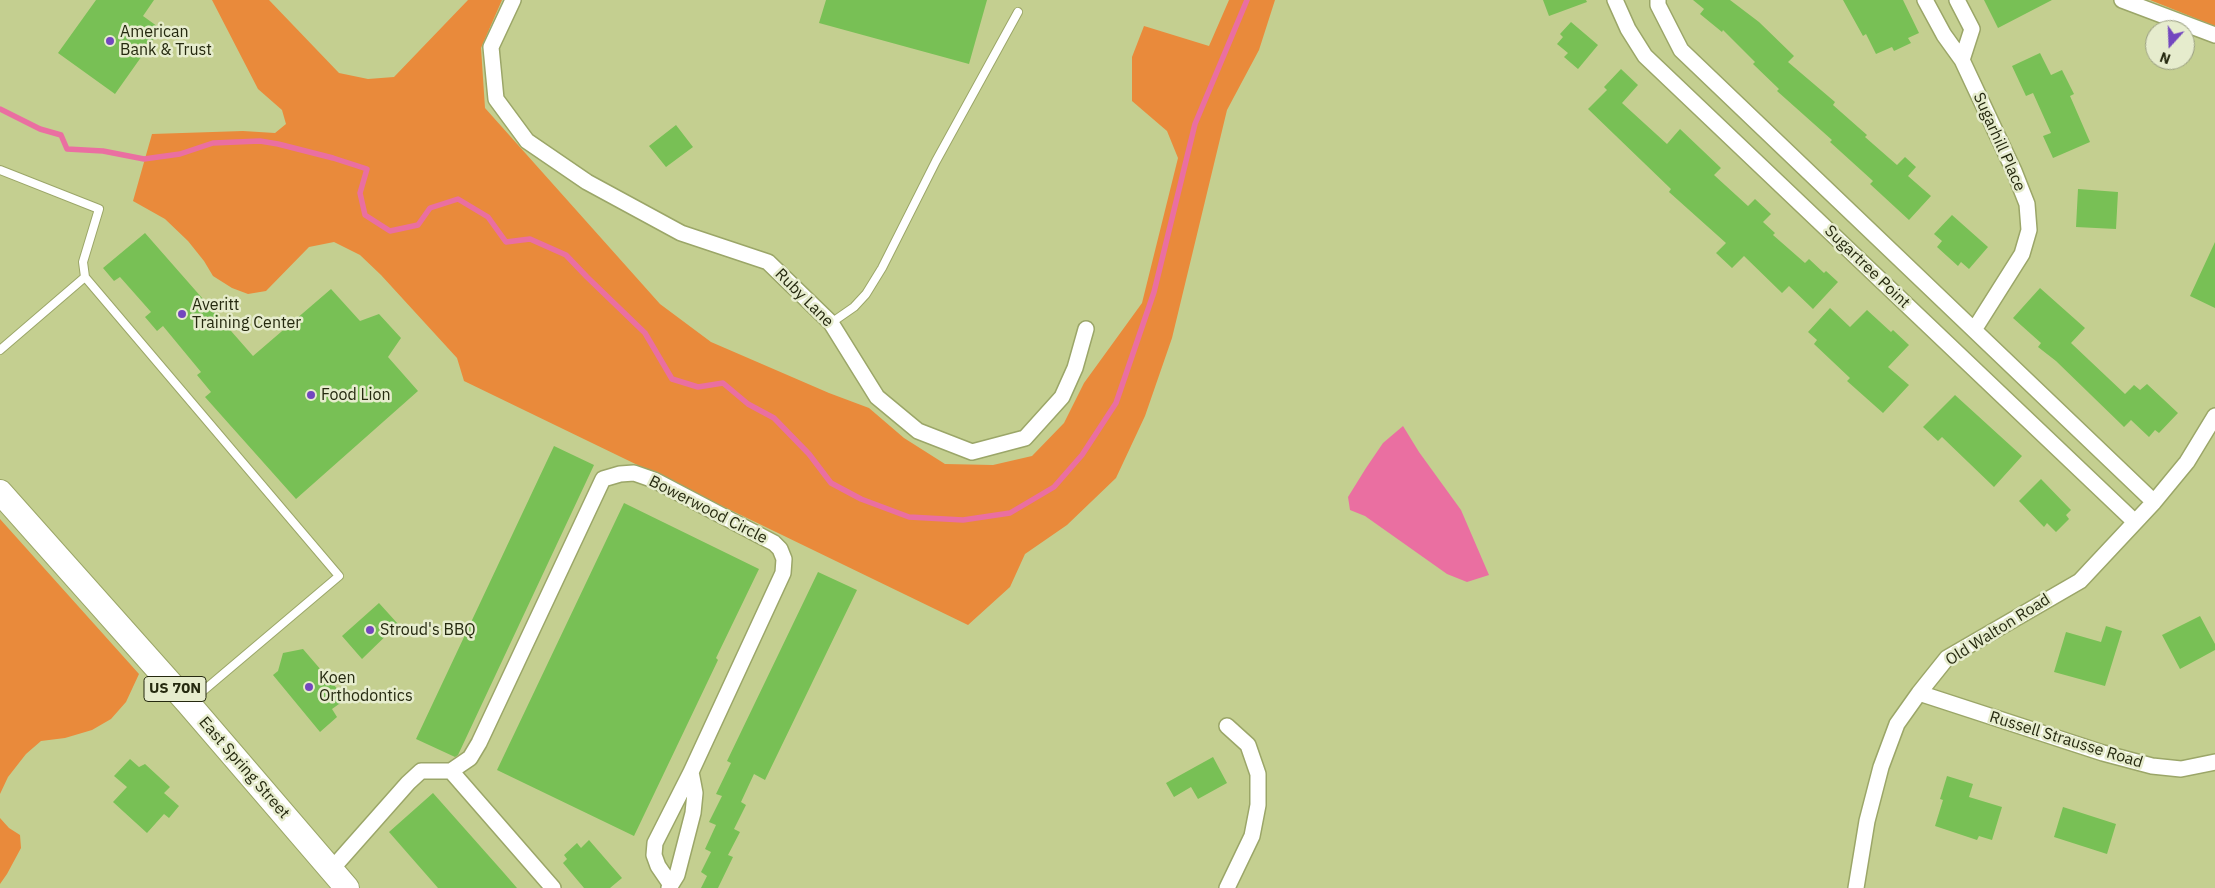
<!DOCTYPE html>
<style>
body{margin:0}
#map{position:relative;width:2215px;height:888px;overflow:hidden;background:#c4cf90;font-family:"IBM Plex Sans",sans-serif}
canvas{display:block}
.north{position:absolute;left:2145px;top:20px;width:50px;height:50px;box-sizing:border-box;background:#e6eccd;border:1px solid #999e81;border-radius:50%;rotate:200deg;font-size:14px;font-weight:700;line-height:20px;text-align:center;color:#25290f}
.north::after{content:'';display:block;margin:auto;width:18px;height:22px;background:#7347bf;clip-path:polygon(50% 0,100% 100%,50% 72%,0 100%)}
</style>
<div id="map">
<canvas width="2215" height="888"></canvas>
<div class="north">N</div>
</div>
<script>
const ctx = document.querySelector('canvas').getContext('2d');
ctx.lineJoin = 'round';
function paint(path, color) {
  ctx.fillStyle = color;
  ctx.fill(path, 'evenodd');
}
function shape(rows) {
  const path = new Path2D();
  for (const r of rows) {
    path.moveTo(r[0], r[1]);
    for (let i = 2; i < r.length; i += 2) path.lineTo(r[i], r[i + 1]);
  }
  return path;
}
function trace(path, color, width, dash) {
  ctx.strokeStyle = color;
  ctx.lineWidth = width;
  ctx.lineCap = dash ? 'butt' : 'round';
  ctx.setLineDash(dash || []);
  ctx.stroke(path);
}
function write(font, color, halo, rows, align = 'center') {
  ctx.font = font + ' "IBM Plex Sans",sans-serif';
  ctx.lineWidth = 5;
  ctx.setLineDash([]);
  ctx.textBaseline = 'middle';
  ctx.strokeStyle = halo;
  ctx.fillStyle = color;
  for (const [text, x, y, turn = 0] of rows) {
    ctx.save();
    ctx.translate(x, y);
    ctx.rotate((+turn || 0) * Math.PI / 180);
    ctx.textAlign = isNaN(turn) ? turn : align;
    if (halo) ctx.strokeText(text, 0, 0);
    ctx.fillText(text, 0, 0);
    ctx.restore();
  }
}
const green = shape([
 [212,0,269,0,339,73,368,79,394,77,468,0,502,0,481,48,485,108,660,304,711,342,829,393,869,408,904,438,945,464,993,465,1032,456,1064,423,1084,383,1142,303,1178,158,1167,131,1132,101,1132,57,1144,26,1209,46,1229,0,1275,0,1259,50,1227,110,1172,338,1145,416,1116,478,1067,525,1025,554,1010,587,968,625,464,381,457,358,381,275,360,255,334,242,309,247,266,291,248,294,232,288,213,276,204,261,188,241,165,219,133,201,152,134,243,131,275,133,286,124,282,110,258,89],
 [2150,0,2215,0,2215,26],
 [0,519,139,674,126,702,111,719,92,730,65,738,41,741,26,754,8,777,0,794],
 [0,818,9,828,20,835,21,848,7,874,0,884]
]);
const water = shape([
 [1403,426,1419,452,1461,510,1489,575,1467,582,1447,574,1365,516,1350,510,1348,497,1366,468,1383,443]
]);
const stream = shape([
 [0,109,40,129,61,135,67,149,103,151,144,159,180,154,213,143,260,141,278,144,333,158,367,169,360,193,365,215,390,231,418,225,430,208,458,199,488,217,506,242,530,239,566,255,587,277,645,333,672,379,698,387,723,383,748,404,774,418,809,454,831,483,861,499,909,517,963,520,1010,513,1054,487,1082,455,1116,403,1154,292,1195,124,1247,0]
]);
const building = shape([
 [96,0,154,0,143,16,161,29,115,94,58,53],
 [826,0,987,0,969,64,819,23],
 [1543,0,1586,0,1587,2,1549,16],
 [1693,0,1730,0,1759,22,1794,56,1788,62,1835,102,1833,105,1867,135,1865,137,1897,165,1905,157,1916,167,1908,176,1931,196,1909,220,1870,184,1873,181,1830,142,1832,140,1777,91,1779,89,1753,64,1755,62,1723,30,1722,32,1700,14,1704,9],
 [1843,0,1903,0,1919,33,1908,38,1911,43,1894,51,1892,47,1876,54,1866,34,1863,36],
 [1984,0,2052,0,1998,28],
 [1571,22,1598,45,1578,69,1564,57,1568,53,1557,44,1563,37,1560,34],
 [2040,53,2051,75,2062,70,2074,94,2070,96,2090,142,2053,158,2043,136,2051,133,2033,93,2026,96,2012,66],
 [1621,69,1638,85,1622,103,1667,144,1680,129,1721,168,1714,175,1748,206,1755,199,1771,214,1763,222,1775,233,1773,235,1805,263,1809,259,1824,273,1826,271,1838,282,1813,309,1789,286,1782,293,1744,256,1732,268,1716,253,1726,243,1669,192,1671,189,1588,109,1607,90,1604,87],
 [676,125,693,147,666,167,649,146],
 [2078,189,2118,192,2116,229,2076,227],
 [1952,215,1988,247,1969,269,1961,262,1958,266,1937,247,1942,241,1934,234],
 [145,233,253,356,331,289,360,321,379,314,401,338,388,357,418,391,296,499,205,397,211,392,197,375,201,372,163,326,157,331,145,317,151,312,120,277,114,281,103,268],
 [2215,242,2215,308,2190,296],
 [2040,288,2085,328,2071,343,2125,394,2134,385,2140,390,2147,384,2178,413,2159,433,2155,430,2149,437,2131,420,2124,427,2056,361,2038,347,2041,343,2013,318],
 [1830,308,1850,327,1867,310,1891,332,1893,330,1909,345,1888,367,1909,385,1883,413,1847,381,1850,378,1814,344,1817,340,1808,332],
 [1955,395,2022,456,1994,487,1942,437,1938,441,1923,427],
 [554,446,594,465,458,755,455,757,416,739],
 [2041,479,2071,510,2066,515,2069,519,2056,532,2047,523,2044,527,2019,501],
 [624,503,759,569,716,658,718,660,634,836,497,770],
 [818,572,857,590,765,780,754,774,741,802,746,805,734,829,740,832,728,855,733,857,718,888,701,888,707,876,701,872,711,852,705,849,716,825,709,822,722,796,716,794,731,763,727,761],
 [379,603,398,624,362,659,342,636],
 [2200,616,2215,644,2215,650,2180,669,2162,635],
 [2106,626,2122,631,2105,686,2054,672,2066,632,2101,642],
 [303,649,346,699,332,709,337,717,320,732,273,675,278,671,283,653],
 [1213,757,1227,783,1198,799,1191,787,1174,797,1166,783],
 [130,759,139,767,145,764,170,787,164,793,179,806,169,818,164,814,147,833,113,802,127,787,114,776],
 [1947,776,1973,784,1969,797,2002,807,1992,840,1979,836,1977,840,1935,826,1943,800,1940,799],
 [433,793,504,873,517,888,438,888,389,832],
 [2063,807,2116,824,2107,854,2054,837],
 [589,840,622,878,610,888,584,888,563,863,567,859,564,855,577,843,581,848]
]);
const service = shape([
 [0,170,99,209,83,262,85,277],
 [831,323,854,307,866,294,882,268,936,161,1018,12],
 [0,350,85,277,339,576,190,702]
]);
const minor = shape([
 [513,0,491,47,496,99,527,141,587,182,681,233,768,262,831,323,877,397,918,431,972,452,1025,438,1062,397,1075,368,1086,329],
 [1615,0,1628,29,1645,56,2135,522],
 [1658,0,1658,5,1681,50,2154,502],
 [1925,0,1944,35,1962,60,2014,171,2027,204,2029,230,2022,254,1974,330],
 [1957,0,1972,29,1962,60],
 [2122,0,2215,35],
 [1919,693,2103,753,2152,766,2181,769,2215,762],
 [451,771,470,758,479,743,603,479,620,474,634,473,654,480,774,543,780,549,784,559,783,573,691,772,695,793,693,813,677,875,669,888],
 [331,870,408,783,421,771,451,771,553,888],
 [671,885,658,866,654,855,655,843,691,772],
 [1227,888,1252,836,1258,805,1258,774,1248,745,1227,726],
 [1856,888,1867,821,1881,767,1897,724,1919,693,1947,658,2080,581,2154,502,2187,462,2215,416]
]);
const primary = shape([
 [0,492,188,703,347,888]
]);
const markers = [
 [110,41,5,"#7347bf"],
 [182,314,5,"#7347bf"],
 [311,395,5,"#7347bf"],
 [370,630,5,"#7347bf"],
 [309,687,5,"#7347bf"]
];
const shields = [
 [175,689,62]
];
const shieldNames = [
 ["US 70N",175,689]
];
const poiNames = [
 ["American",120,32],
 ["Bank & Trust",120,50],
 ["Averitt",192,305],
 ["Training Center",192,323],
 ["Food Lion",321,395],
 ["Stroud's BBQ",380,630],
 ["Koen",319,678],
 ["Orthodontics",319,696]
];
const streetNames = [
 ["Sugarhill Place",1999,142,66],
 ["Sugartree Point",1867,267,44],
 ["Ruby Lane",804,298,45],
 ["Bowerwood Circle",708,510,27],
 ["Old Walton Road",1998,630,-32],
 ["Russell Strausse Road",2066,740,17],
 ["East Spring Street",244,768,49]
];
paint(green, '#e98a3b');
paint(water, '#ea6fa1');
trace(stream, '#ea6fa1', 5.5);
paint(building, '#78c055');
trace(service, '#9ba668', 10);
trace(minor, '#9ba668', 18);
trace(primary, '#9ba668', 26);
trace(service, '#fff', 8);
trace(minor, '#fff', 15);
trace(primary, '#fff', 24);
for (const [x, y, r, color] of markers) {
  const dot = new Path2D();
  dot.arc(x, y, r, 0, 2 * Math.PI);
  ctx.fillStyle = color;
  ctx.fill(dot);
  trace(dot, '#e6eccd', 2);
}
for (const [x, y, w] of shields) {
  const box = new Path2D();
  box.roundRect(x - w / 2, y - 12.5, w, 25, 4);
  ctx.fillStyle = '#e6eccd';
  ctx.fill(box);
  trace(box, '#25290f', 1);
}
write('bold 15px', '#25290f', null, shieldNames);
write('16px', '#25290f', '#e6eccd', poiNames, 'left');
write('16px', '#25290f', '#e6eccd', streetNames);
</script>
